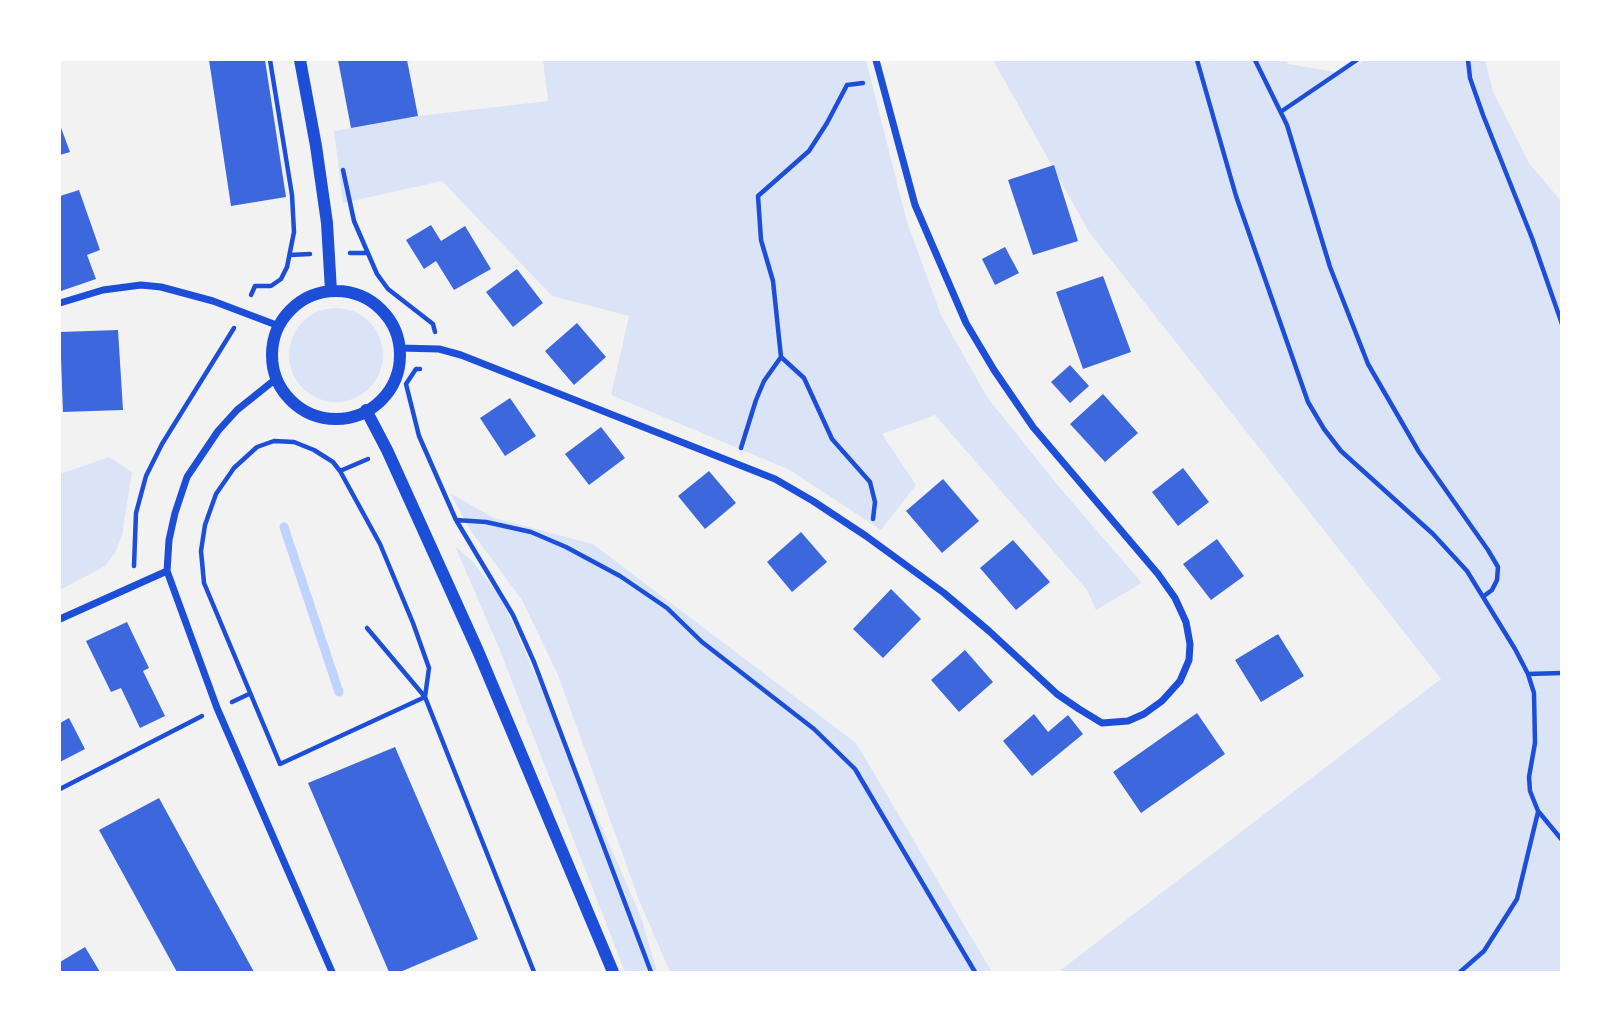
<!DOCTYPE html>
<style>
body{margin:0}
#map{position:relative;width:1621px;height:1032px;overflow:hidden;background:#f2f2f2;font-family:Overpass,sans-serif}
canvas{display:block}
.frame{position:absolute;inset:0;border:61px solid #fff;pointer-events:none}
</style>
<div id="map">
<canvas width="1621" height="1032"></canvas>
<div class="frame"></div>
</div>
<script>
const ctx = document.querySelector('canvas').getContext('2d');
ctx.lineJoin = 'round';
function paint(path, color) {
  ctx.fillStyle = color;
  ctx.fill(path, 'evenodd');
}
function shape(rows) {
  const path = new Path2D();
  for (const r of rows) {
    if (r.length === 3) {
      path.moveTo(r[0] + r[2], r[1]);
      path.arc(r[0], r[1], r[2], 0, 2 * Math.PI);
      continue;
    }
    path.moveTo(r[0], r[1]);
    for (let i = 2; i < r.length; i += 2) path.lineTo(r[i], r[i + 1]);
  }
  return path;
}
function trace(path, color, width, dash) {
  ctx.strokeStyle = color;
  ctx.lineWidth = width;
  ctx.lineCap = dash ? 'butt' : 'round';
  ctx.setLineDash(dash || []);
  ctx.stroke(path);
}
const green = shape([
 [543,60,866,60,907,222,941,315,987,397,1060,488,1142,583,1096,610,1087,590,935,415,882,434,916,485,881,530,790,470,611,395,629,316,552,296,442,181,343,203,334,131,418,116,548,101],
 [993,60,1286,60,1288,64,1340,73,1365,60,1485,60,1493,92,1529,163,1561,201,1561,972,1058,972,1441,679,1089,232],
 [336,355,47],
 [109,457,132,472,122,536,115,553,105,566,60,590,60,474],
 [450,493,494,518,593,544,856,743,992,972,670,972,639,900,558,675,522,600,471,531],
 [455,546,472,561,498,594,514,626,641,917,657,972,625,972,499,648]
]);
const stream = shape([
 [284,527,339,692]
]);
const building = shape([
 [209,60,265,60,286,197,231,206],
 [338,60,407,60,418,116,351,128],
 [60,125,70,152,60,155],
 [1054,165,1078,241,1033,255,1008,180],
 [79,190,100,250,87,255,96,279,61,291,60,196],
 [431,225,441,241,465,226,491,269,454,290,436,261,424,269,406,240],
 [1005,247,1019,273,995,285,982,259],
 [517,269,543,303,513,327,486,292],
 [1103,276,1131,352,1083,369,1056,292],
 [577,323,606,357,574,385,545,351],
 [118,330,123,410,63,412,60,332],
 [1070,365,1089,386,1070,403,1051,382],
 [1103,394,1138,433,1105,462,1070,424],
 [510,398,536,436,505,456,480,418],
 [601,427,625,458,589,485,565,454],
 [1183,468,1209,502,1178,526,1152,492],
 [709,471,736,503,705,529,678,496],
 [943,479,979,521,942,553,906,511],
 [801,532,827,562,792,592,767,562],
 [1217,539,1244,576,1211,600,1183,564],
 [1013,540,1050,582,1016,610,980,568],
 [891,589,921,619,883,658,853,629],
 [127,622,149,668,143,671,165,716,140,728,121,688,111,692,86,641],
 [1278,634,1304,676,1261,702,1235,660],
 [965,650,993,682,959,712,931,680],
 [1197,713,1225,754,1141,813,1113,772],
 [1034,714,1048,732,1068,715,1083,734,1032,776,1003,741],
 [69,718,85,749,60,762,60,723],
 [395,747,478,939,400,972,389,972,308,783],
 [159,798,254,972,177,972,99,830],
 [85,947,100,972,60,972,60,962]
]);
const path = shape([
 [1197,60,1236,196,1308,402,1324,429,1341,451,1433,534,1467,571,1515,649,1528,674,1534,693,1535,743,1529,777,1530,791,1538,811,1562,840],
 [1255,60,1287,125,1330,267,1368,364,1419,452,1488,550,1498,567,1497,580,1492,590,1484,596],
 [1468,60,1470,78,1483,115,1532,238,1562,324],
 [863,83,847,85,827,123,809,151,758,196,761,240,773,281,781,357,804,378,832,439,870,482,875,502,873,519],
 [1282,111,1357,60],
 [343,170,354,221,377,274,388,289,433,324,435,332],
 [350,253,368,253],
 [290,255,310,254],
 [251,295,255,286,271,286,281,279,287,267,294,232,292,195,270,60],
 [420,369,416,369,406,384,419,436,456,520,513,615,534,662,651,972],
 [274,441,294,442,314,450,333,462,340,471,380,544,413,623,429,668,425,697,280,764,204,583,201,551,205,525,216,494,234,468,257,447,274,441],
 [741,448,756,400,764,381,781,357],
 [340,471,368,459],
 [456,520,486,522,531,532,566,547,620,576,667,608,702,642,814,729,855,769,975,972],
 [134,566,136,513,146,476,162,444,234,328],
 [367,628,425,697,534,972],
 [1528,674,1562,673],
 [232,702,249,694],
 [60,789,202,716],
 [1460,972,1484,951,1517,899,1538,812]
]);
const minor = shape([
 [60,303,103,290,141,285,161,287,213,301,279,326],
 [399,348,439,349,461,355,775,479,813,501,866,536,944,593,989,631,1057,694,1079,709,1102,723,1128,721,1144,714,1162,701,1180,681,1189,660,1190,644,1186,622,1175,598,1158,574,1033,427,994,370,966,323,915,205,876,60],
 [277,378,237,410,218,431,187,477,175,513,169,540,167,571,217,708,332,972],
 [60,619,167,571]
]);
const tertiary = shape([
 [300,60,316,146,327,223,331,291],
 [336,355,64],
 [366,410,387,450,478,651,613,972]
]);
paint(green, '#dbe4f7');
trace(stream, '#bfd3fe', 9);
paint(building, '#3d67dc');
trace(path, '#1d4ed8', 4.5);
trace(minor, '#1d4ed8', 7);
trace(tertiary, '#1d4ed8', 12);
</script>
